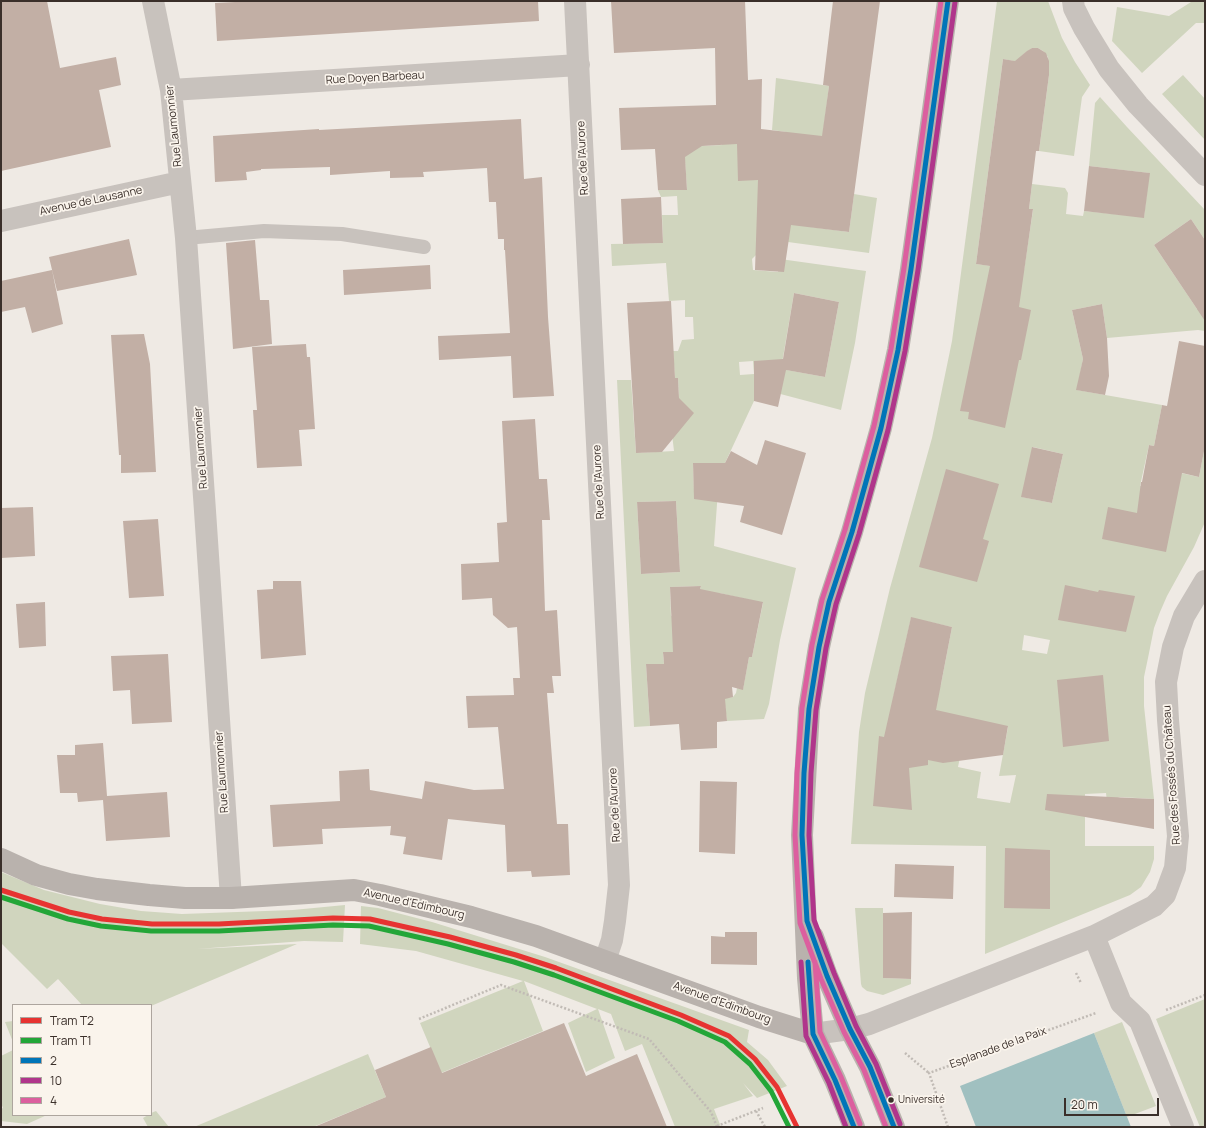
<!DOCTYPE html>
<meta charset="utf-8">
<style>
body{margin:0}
#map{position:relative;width:1206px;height:1128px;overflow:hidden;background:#efeae4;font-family:Manrope,sans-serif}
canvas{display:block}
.frame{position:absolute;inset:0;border:2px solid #3a2f2a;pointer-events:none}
.legend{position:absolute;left:12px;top:1004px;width:140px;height:112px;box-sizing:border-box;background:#faf4ec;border:1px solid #ada59e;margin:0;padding:5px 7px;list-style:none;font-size:12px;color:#3a2f2a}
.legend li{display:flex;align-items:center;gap:8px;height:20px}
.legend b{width:20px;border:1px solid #ada59e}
.scale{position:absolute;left:1064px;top:1098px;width:95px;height:18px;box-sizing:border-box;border:2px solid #3a2f2a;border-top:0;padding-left:5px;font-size:12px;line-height:14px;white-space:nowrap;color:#3a2f2a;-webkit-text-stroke:3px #faf4ec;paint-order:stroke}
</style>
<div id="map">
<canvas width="1206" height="1128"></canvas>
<div class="frame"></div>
<ul class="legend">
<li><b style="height:5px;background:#e73331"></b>Tram T2</li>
<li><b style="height:5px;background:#23a638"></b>Tram T1</li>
<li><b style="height:5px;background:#0075b8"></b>2</li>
<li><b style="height:5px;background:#b0358b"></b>10</li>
<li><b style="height:5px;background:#dc5f9f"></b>4</li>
</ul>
<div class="scale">20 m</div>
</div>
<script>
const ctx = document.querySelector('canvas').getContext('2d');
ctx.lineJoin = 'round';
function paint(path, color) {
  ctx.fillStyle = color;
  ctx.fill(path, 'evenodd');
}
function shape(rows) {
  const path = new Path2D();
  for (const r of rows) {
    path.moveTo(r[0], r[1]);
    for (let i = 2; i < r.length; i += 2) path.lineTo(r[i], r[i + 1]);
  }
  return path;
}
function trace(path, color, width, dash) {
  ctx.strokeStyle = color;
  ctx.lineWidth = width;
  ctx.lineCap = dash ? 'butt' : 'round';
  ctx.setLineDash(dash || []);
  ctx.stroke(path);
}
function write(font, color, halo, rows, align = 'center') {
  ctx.font = font + ' Manrope,sans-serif';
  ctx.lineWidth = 3.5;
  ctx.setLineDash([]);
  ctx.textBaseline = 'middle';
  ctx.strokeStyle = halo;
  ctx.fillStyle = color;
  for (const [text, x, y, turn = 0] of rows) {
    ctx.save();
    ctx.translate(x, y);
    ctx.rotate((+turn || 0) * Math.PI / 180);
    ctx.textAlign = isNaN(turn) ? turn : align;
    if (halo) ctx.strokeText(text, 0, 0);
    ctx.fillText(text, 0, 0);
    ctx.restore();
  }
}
const green = shape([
 [997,1,1048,1,1062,38,1075,62,1090,85,1082,97,1074,156,1039,151,1049,75,1048,57,1043,51,1038,48,1032,48,1024,54,1019,62,1003,59,976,264,1024,270,1033,210,1029,209,1032,184,1065,188,1068,193,1066,214,1083,216,1084,211,1144,217,1149,173,1089,166,1095,103,1100,97,1127,127,1205,210,1205,240,1191,219,1154,245,1197,309,1205,304,1205,331,1198,330,1107,338,1102,304,1072,310,1083,359,1077,390,1162,405,1154,446,1149,445,1140,486,1163,490,1167,470,1199,477,1205,446,1205,522,1194,547,1167,596,1160,612,1154,628,1148,658,1144,677,1144,706,1154,799,1120,797,1107,802,1106,793,1085,794,1085,846,1154,846,1154,859,1150,872,1141,887,1130,895,985,954,986,846,851,844,859,732,865,693,890,588,932,438,952,341],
 [1033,447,1063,454,1052,503,1022,497],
 [911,618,952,627,941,684,930,708,893,699],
 [1024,635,1050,640,1047,654,1022,650],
 [1008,727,999,776,1016,775,1010,803,977,798,981,772,958,767,964,737],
 [1196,1,1205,1,1205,23,1196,23,1142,73,1112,41,1117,7,1169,16,1191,2],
 [1183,75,1205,99,1205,140,1162,94],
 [776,78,829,86,820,158,784,153,786,132,772,130],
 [727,122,758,179,811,227,849,232,854,194,877,198,869,253,788,242,756,255,752,259,753,270,778,272,780,259,866,271,855,343,841,410,754,387,754,401,725,463,693,464,694,490,718,490,714,546,796,568,780,640,769,704,764,719,727,721,724,698,733,697,736,693,737,688,743,689,749,657,752,657,763,603,719,593,701,708,663,653,664,664,646,664,650,726,634,727,617,380,631,380,636,453,674,451,671,426,679,398,678,378,675,378,673,351,678,351,682,340,694,339,693,317,685,317,685,300,669,301,666,263,612,266,611,244,663,243,662,215,678,215,677,196,661,197,658,190,687,189,684,147,722,145],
 [794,293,839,302,825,377,781,369],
 [753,361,754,374,740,375,739,362],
 [676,501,680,572,641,574,637,502],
 [701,586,695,604,671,616,670,587],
 [1,872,44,890,100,904,141,911,182,914,293,910,345,905,343,942,304,941,197,949,297,944,151,1006,151,1005,82,1005,58,979,47,989,1,943],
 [361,906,378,908,432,922,545,957,749,1030,747,1042,768,1060,787,1086,757,1098,743,1083,753,1096,714,1109,721,1127,675,1127,642,1044,625,1051,611,1014,598,1009,615,1058,586,1072,568,1023,597,1009,524,981,543,1031,441,1073,420,1023,523,981,416,951,360,944],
 [855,908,883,908,883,978,911,979,911,984,883,995,867,991,862,987,861,984],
 [1205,999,1205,1127,1200,1127,1156,1019],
 [13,1021,13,1042,5,1022],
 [1122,1022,1156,1106,1127,1117,1094,1033],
 [13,1050,13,1115,47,1115,27,1124,1,1121,1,1109,3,1108,1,1103,1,1056],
 [368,1054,386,1097,313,1127,194,1127],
 [156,1111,169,1127,148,1127,143,1118,148,1115,151,1115,151,1113]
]);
const water = shape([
 [1094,1033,1131,1127,976,1127,960,1086]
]);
const building = shape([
 [1,1,47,1,60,68,116,57,121,85,99,90,111,147,1,171],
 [255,1,538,1,539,21,217,41,215,3],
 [611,1,745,1,748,80,762,79,761,129,822,136,829,86,823,85,833,1,880,1,849,232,791,225,784,272,755,270,758,180,738,181,737,144,702,146,685,157,687,190,658,190,655,149,621,150,619,108,716,105,715,48,614,53],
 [1032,48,1038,48,1046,53,1049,61,1049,75,1039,151,1036,151,1029,209,1033,209,1019,307,1031,310,1021,360,1019,360,1005,428,968,419,969,412,960,411,990,266,976,264,1003,59,1015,61,1027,51],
 [521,119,524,179,542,177,548,317,554,396,513,398,511,356,439,360,438,336,510,333,505,250,504,250,504,239,498,239,496,202,489,202,487,168,423,172,424,177,390,178,390,171,330,175,330,167,261,169,261,170,246,172,247,180,215,182,213,136,319,129,319,130],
 [1089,166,1150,173,1144,218,1084,211],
 [661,197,663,243,623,244,621,199],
 [1191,219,1205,240,1205,321,1154,245],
 [129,239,137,275,57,291,49,257],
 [255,240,260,300,269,300,272,344,233,349,226,243],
 [430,265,431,289,344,295,343,270],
 [52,270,63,324,32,333,25,307,1,312,1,281],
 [794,293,839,302,825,377,786,370,778,407,754,401,754,361,783,359],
 [671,301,675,378,678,378,679,398,694,413,662,452,636,453,627,303],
 [1102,304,1107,338,1109,376,1105,395,1076,390,1083,359,1072,310],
 [144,334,150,364,156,472,121,473,121,455,119,455,111,335],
 [1179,341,1205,346,1205,446,1199,477,1182,473,1166,552,1102,539,1108,507,1137,513,1141,482,1142,482,1149,445,1154,446,1162,405,1167,406],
 [306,344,307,357,310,357,315,429,299,430,302,466,257,468,253,410,257,410,252,347],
 [535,419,539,479,547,479,550,520,542,520,545,611,557,610,559,644,561,676,552,676,554,693,547,693,557,824,568,824,570,875,532,877,531,871,507,872,505,825,448,819,442,860,403,854,406,837,390,835,391,826,322,829,323,844,273,847,270,805,340,801,339,771,369,769,370,790,422,799,425,781,474,790,504,789,498,727,468,728,466,696,514,695,513,678,520,678,517,627,508,628,493,615,492,598,462,600,461,564,499,562,497,523,507,522,502,421],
 [765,440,806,453,782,535,740,522,744,506,694,499,693,463,725,463,731,451,757,465],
 [1032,447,1063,454,1052,503,1021,497],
 [946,469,999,484,983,539,989,541,977,582,919,567],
 [676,501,680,572,641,574,637,502],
 [33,507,35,556,1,558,1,508],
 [158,519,164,596,129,598,123,521],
 [273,581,301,581,306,655,261,659,257,590,273,589],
 [1065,585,1098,592,1099,590,1135,596,1126,632,1058,620],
 [701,586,700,589,763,602,752,657,749,657,743,690,732,687,733,697,725,699,727,721,717,722,717,748,681,750,679,724,650,726,646,664,664,664,663,652,673,652,670,587],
 [45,602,46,646,19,648,16,604],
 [911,617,952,627,936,710,1008,726,1003,755,943,763,928,760,928,765,909,768,912,810,873,806,879,736,884,737],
 [168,654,172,722,132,724,130,690,113,691,111,656],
 [1103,675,1109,741,1063,747,1057,680],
 [103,743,107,796,167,792,170,837,106,841,103,800,78,802,77,793,60,793,57,755,75,755,75,745],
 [700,781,737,782,735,854,699,852],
 [1047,794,1154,799,1154,829,1045,810],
 [1005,848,1050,850,1050,909,1004,908],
 [895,864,954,866,953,899,894,897],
 [912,912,911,979,883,978,883,913],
 [725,932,757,932,757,965,711,964,711,936,725,937],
 [564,1023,586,1076,637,1054,667,1127,314,1127,386,1097,375,1070,431,1047,442,1073]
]);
const path = shape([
 [1076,973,1081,983],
 [1166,1010,1205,995],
 [419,1019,501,985,649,1039,711,1112,717,1127],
 [905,1053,929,1073],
 [756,1111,765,1127],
 [717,1126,763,1108],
 [948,1127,929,1073,1096,1013]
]);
const lane = shape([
 [186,238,264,231,342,234,424,247]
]);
const street = shape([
 [153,1,171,90,186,238,205,511,231,898],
 [575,1,619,885,615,921,612,940,605,961],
 [1073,1,1074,8,1084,28,1109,69,1138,105,1205,175],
 [171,90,579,65],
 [1,221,180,182],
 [1094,936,1121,1003,1140,1021,1183,1127],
 [813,1034,850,1029,869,1024,1094,936,1154,906,1165,895,1175,868,1178,836,1168,720,1166,682,1173,647,1184,616,1205,581]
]);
const secondary = shape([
 [1,859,36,875,69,884,97,889,149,895,185,898,231,898,354,890,380,895,471,917,536,936,759,1017,813,1034],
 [813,937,827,976,850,1029,870,1067,894,1127],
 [854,1127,835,1080,813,1034,808,978,802,835,809,709,819,647,829,602,852,532,881,428,898,350,911,269,948,1]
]);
const bus1 = shape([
 [808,962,813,1034,835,1080,854,1127],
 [894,1127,870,1067,850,1029,827,976,807,921,802,835,804,773,809,709,819,647,829,602,852,532,881,428,898,350,911,269,948,1]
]);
const bus2 = shape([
 [801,962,806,1036,829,1083,846,1127],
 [900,1124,876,1064,856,1026,834,973,814,920,809,835,811,773,816,710,826,648,836,604,859,534,888,430,905,351,918,270,955,2]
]);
const bus3 = shape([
 [815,962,820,1032,841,1077,860,1124],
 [886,1127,864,1070,844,1032,821,979,800,923,795,835,797,773,802,708,812,645,822,600,845,530,874,426,891,349,904,268,941,1]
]);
const tram1 = shape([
 [1,890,69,912,102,919,152,924,219,924,333,918,370,919,450,937,516,955,556,968,681,1015,729,1036,755,1059,777,1087,797,1127]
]);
const tram2 = shape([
 [1,897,68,919,101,926,151,931,219,931,333,925,369,926,448,944,514,962,554,975,678,1021,725,1042,750,1064,771,1091,789,1127]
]);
const markers = [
 [891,1100,3.5,"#3a2f2a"]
];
const busNames = [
 ["Université",898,1100]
];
const streetNames = [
 ["Rue Doyen Barbeau",375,78,-3],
 ["Rue Laumonnier",174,126,-96],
 ["Rue de l'Aurore",583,158,-93],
 ["Avenue de Lausanne",91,201,-12],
 ["Rue Laumonnier",201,448,-94],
 ["Rue de l'Aurore",599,482,-93],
 ["Rue Laumonnier",222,772,-94],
 ["Rue des Fossés du Château",1172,775,-94],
 ["Rue de l'Aurore",615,805,-93],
 ["Avenue d'Edimbourg",414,904,13],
 ["Avenue d'Edimbourg",722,1003,20],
 ["Esplanade de la Paix",998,1048,-20]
];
paint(green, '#d0d5be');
paint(water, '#a0c0c0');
paint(building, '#c2afa5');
trace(path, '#c1bbb5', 2.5, [2, 2]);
trace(lane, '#c8c2bd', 14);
trace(street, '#c8c2bd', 22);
trace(secondary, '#b9b2ad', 22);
trace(bus1, '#0075b8', 5);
trace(bus2, '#b0358b', 5);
trace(bus3, '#dc5f9f', 5);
trace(tram1, '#e73331', 5);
trace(tram2, '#23a638', 5);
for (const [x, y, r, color] of markers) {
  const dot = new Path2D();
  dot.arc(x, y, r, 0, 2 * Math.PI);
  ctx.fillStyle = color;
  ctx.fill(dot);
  trace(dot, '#faf4ec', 1.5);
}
write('10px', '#3a2f2a', '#faf4ec', busNames, 'left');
write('11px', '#3a2f2a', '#faf4ec', streetNames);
</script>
